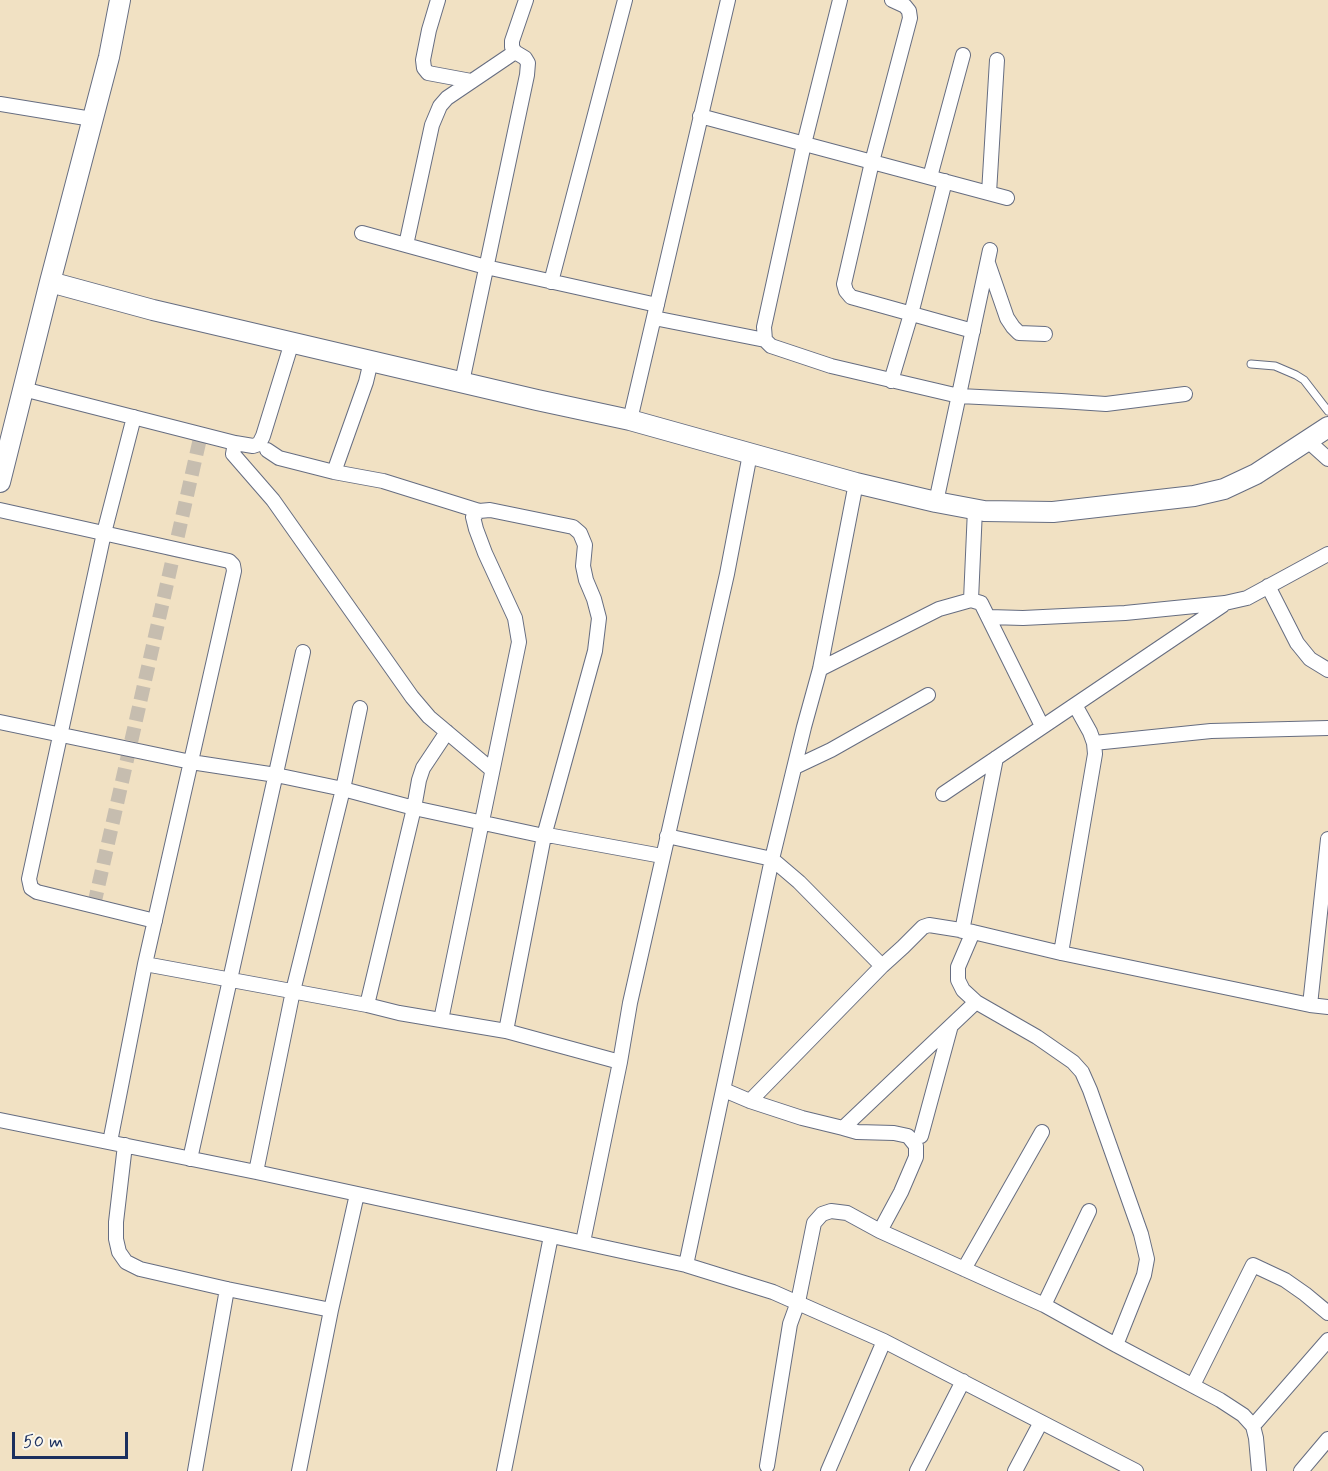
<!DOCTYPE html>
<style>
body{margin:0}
#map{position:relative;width:1328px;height:1471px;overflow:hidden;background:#f1e1c3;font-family:Mynerve,sans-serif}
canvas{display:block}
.scale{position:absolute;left:12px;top:1432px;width:116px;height:27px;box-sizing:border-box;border:3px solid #1b2f5e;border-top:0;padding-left:8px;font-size:18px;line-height:21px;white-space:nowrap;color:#1b2f5e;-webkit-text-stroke:4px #fbf7ec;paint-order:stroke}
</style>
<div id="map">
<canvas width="1328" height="1471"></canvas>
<div class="scale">50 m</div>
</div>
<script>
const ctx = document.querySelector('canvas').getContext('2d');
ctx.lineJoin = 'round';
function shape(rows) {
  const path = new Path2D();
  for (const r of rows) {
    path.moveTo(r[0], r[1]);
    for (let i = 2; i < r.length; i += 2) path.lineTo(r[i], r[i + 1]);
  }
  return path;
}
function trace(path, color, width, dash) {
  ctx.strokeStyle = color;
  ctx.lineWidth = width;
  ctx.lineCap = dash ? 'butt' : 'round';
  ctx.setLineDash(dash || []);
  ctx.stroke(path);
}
const streetTunnel = shape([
 [94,905,201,434]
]);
const lane = shape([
 [1251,364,1275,366,1296,375,1304,380,1328,411]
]);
const street = shape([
 [438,0,429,30,423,60,424,68,428,73,471,81],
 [840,0,804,144,764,327,765,340,771,346,831,366,959,396,1061,401,1106,404,1185,394],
 [892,0,905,6,909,11,910,18,872,162,844,284,846,291,851,297,973,331],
 [0,104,92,119],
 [700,116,1007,198],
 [930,177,963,55],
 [989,193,997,60],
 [362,233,486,267,657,305],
 [406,245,432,125,440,106,447,98,515,52],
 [988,263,1007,318,1013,327,1019,333,1045,334],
 [551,282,625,0],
 [654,318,765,340],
 [891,381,911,314,945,181],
 [462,382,527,75,528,63,525,58,515,52,512,47,512,41,526,0],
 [23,389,235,443,253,446,259,444,263,436,292,342],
 [134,417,104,533,29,879,31,888,37,892,155,921],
 [630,420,728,0],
 [1308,441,1328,459],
 [235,443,233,454,273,500,412,697,429,717,492,770],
 [267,450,279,458,334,472,383,481,479,511],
 [334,472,366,382,371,361],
 [936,502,990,250],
 [0,510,229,561,233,565,234,571,219,638,145,964,110,1142],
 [1268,586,1297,643,1310,659,1328,670],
 [971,600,975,509],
 [989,617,1023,618,1125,613,1225,603,1247,598,1328,554],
 [820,669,939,609,971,600,981,603,1042,726],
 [0,722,191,762,276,775,343,789,414,808,544,836,553,836,662,856],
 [1094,743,1211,731,1328,728],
 [795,767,831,750,928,695],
 [943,794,1223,605],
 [667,836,772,859,799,882,882,966],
 [962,931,996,758],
 [973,932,958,967,958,980,963,990,976,1002,1037,1037,1073,1062,1082,1072,1090,1090,1141,1234,1147,1259,1144,1275,1116,1345],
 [1061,953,1095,754,1094,743,1090,732,1075,705],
 [145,964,367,1005,399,1013,506,1031,620,1062],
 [367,1005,414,808,419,780,423,768,447,732],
 [1310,1005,1328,839],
 [441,1020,519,642,515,618,485,553,476,529,473,517,479,511,490,510,573,527,580,533,585,545,583,566,586,580,594,599,599,618,595,651,544,836,506,1031],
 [724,1090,750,1101,802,1118,843,1128,857,1132,894,1133,908,1136,916,1146,916,1157,901,1192,880,1231],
 [750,1101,882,966,903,947,923,927,929,925,973,932,1061,953,1310,1005,1328,1007],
 [0,1120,256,1172,686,1265,773,1292,884,1341,1136,1471],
 [843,1128,976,1002],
 [921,1136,950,1029],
 [125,1145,116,1222,116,1239,119,1252,126,1262,140,1269,227,1289,331,1310],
 [190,1159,303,652],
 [256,1172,293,991,343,789,360,708],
 [583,1242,620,1062,630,1003,727,574,750,454],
 [686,1265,772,859,804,727,820,669,856,483],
 [964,1269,1042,1132],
 [1044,1305,1089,1211],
 [1193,1385,1253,1265,1285,1280,1305,1294,1328,1313],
 [1253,1426,1328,1340],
 [767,1466,790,1324,798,1302,814,1223,822,1214,831,1211,847,1213,880,1231,1044,1305,1116,1345,1220,1400,1243,1415,1253,1426,1256,1438,1259,1471],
 [195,1471,227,1289],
 [299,1471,331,1310,357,1194],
 [504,1471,551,1236],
 [828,1471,884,1341],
 [917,1471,963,1381],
 [1015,1471,1041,1422],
 [1301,1471,1328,1439]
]);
const secondary = shape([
 [50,282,153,310,537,400,630,420,856,483,936,502,984,511,1053,512,1194,496,1224,489,1256,474,1328,427],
 [0,482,50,282,109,57,120,0]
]);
trace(streetTunnel, '#c6bdaf', 14, [14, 7]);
trace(lane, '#666d81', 9);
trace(street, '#666d81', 16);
trace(secondary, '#666d81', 22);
trace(lane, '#fff', 7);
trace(street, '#fff', 14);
trace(secondary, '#fff', 20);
</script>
